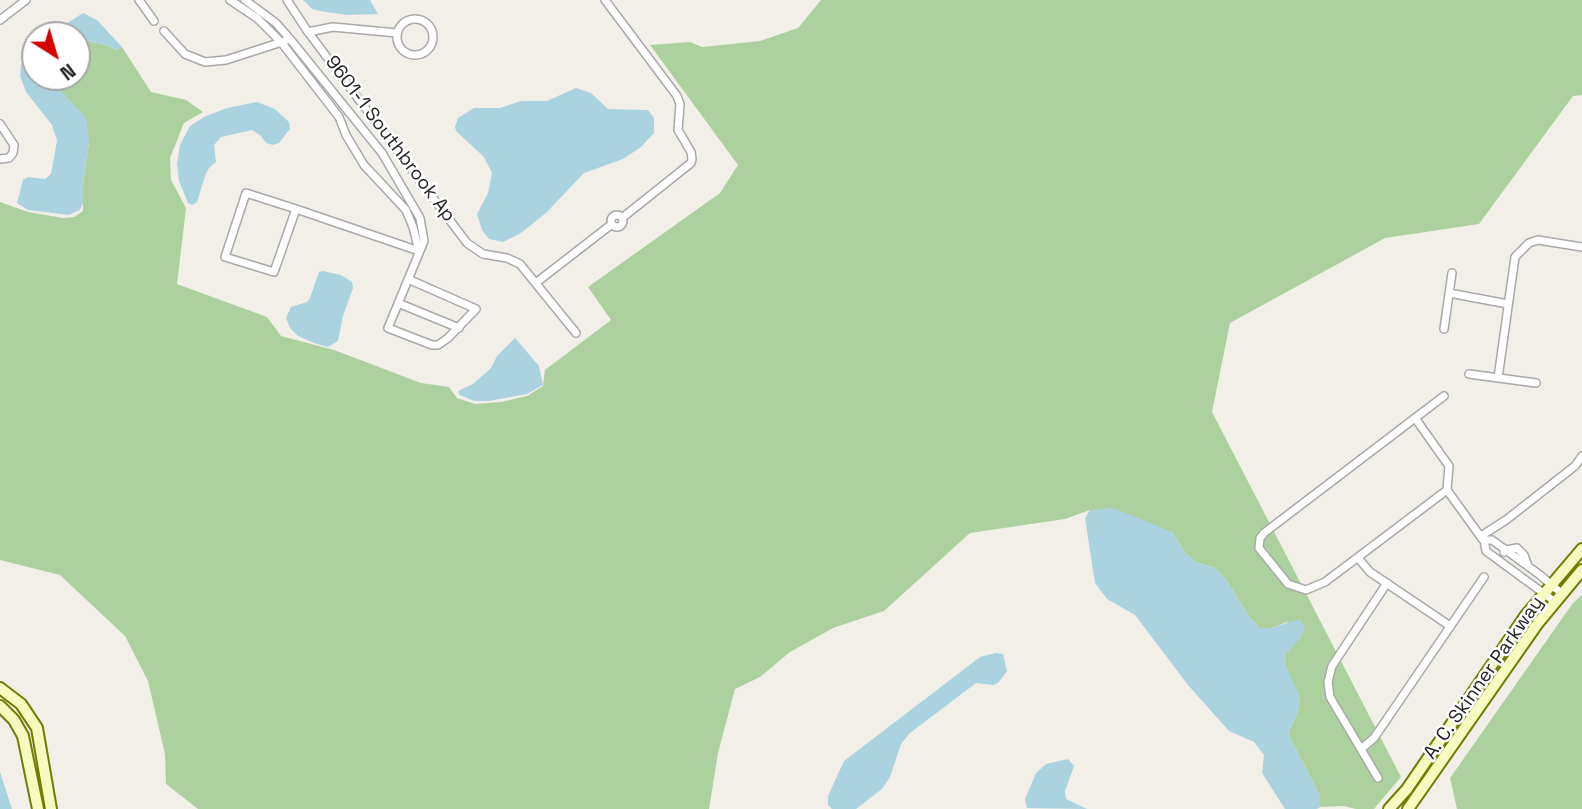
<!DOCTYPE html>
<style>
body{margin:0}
#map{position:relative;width:1582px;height:809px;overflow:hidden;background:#f2efe9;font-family:"Space Grotesk",sans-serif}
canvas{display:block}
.north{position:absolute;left:21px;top:21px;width:70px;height:70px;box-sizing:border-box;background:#fff;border:2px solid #a7a7a7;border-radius:50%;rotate:143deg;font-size:19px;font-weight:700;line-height:28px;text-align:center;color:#222}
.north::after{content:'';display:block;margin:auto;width:24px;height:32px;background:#d40000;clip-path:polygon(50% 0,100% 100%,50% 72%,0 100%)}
</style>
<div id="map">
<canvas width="1582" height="809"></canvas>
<div class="north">N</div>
</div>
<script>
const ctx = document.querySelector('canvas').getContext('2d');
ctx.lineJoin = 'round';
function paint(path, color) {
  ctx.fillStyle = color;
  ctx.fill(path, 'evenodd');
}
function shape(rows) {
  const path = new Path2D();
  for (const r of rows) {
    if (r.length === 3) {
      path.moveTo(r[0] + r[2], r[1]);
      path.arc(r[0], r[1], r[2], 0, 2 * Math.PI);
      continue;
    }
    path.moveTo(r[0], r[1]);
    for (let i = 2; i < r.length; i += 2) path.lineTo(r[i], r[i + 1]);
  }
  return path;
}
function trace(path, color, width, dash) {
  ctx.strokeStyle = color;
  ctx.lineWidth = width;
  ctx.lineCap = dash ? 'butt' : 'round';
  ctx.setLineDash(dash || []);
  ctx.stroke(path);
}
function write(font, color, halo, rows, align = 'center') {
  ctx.font = font + ' "Space Grotesk",sans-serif';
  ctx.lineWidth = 5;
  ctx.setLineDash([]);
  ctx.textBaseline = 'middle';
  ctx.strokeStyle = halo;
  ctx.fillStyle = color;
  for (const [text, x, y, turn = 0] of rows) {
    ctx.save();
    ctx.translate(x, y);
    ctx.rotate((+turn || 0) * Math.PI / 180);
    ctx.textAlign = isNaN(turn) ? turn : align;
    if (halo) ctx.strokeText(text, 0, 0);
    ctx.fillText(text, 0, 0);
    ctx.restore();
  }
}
const forest = shape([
 [821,0,1582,0,1582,95,1573,96,1479,224,1385,238,1230,323,1212,412,1401,777,1374,809,1356,809,1344,806,1320,807,1320,796,1288,734,1299,708,1285,664,1286,653,1302,635,1287,622,1272,628,1260,628,1250,618,1226,580,1215,568,1196,562,1185,553,1172,532,1090,510,1065,519,970,533,884,611,833,628,790,652,760,677,735,689,718,753,709,809,198,809,166,784,165,754,148,681,125,636,60,575,0,560,0,202,28,212,63,218,74,217,83,211,83,187,89,141,47,77,77,77,77,38,109,46,116,50,122,47,151,92,186,100,203,112,184,123,170,158,171,180,186,208,177,284,267,317,281,336,334,350,421,383,449,387,457,398,475,404,501,402,527,396,543,386,545,370,611,320,588,287,720,193,738,165,650,45,690,42,702,47,760,41,798,28],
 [1582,595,1582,809,1457,809,1450,778,1573,603]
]);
const water = shape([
 [303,0,370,0,378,14,347,15,320,11,312,9],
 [83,13,97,20,122,47,116,50,109,46,77,38,77,35,49,35],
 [35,48,35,77,47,77,86,117,89,141,83,187,83,203,80,210,69,215,28,210,17,203,23,180,28,177,45,179,51,174,57,141,52,125,26,92,20,76,21,65,25,54],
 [576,88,591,93,608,109,648,110,654,118,654,133,641,147,623,159,584,173,546,213,521,233,503,242,489,239,482,230,477,214,488,193,492,173,484,157,456,131,455,127,458,118,474,108,500,108,521,101,547,101],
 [257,102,275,109,289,122,290,129,279,143,273,145,266,143,261,136,252,130,221,137,214,145,216,162,209,168,205,176,197,202,193,205,188,203,179,181,177,164,180,145,190,126,204,117,227,108],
 [323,271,341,275,352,282,353,288,343,316,338,341,328,347,314,343,298,336,290,328,286,318,291,307,307,302,310,298,319,272],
 [515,338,539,366,543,385,527,394,489,401,474,401,460,395,458,391,473,384,491,368,497,356],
 [1113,508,1172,532,1185,553,1196,562,1215,568,1226,580,1250,618,1260,628,1272,628,1299,619,1305,627,1302,636,1286,654,1285,664,1300,697,1299,708,1288,734,1320,796,1320,807,1317,809,1285,809,1262,773,1264,755,1254,742,1229,731,1188,685,1135,615,1107,599,1095,583,1085,518,1090,510],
 [996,653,1003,654,1007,671,998,683,993,685,976,683,910,733,901,744,890,777,882,789,856,809,832,809,828,805,828,796,844,761,980,657],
 [1068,759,1074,766,1065,791,1066,799,1087,809,1027,808,1025,799,1036,773,1046,764],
 [0,772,12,809,0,809]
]);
const street = shape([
 [139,0,154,21],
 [230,0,257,18,281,42,339,117,346,135,364,165,406,210,413,227,419,251],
 [245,0,276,23,290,39,382,153,420,218,424,241,388,328,432,345,438,345,448,338,476,309,408,279],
 [287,0,308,32,467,243,483,254,507,258,520,264,576,333],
 [605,0,677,96,680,104,678,130,691,152,692,159,691,163,622,218],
 [415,37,18],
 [0,20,26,0],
 [164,31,185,54,205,62,226,60,285,41],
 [308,32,333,27,397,33],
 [0,124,14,145,13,153,9,158,0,159],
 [246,193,296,209,274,272,225,257,246,193],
 [296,209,419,251],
 [617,221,6],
 [537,282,612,224],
 [1449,293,1508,304],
 [398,303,459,328],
 [1444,329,1452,273],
 [1469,374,1536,383],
 [1498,378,1515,257,1529,243,1538,240,1582,247],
 [1415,418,1449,466,1447,490,1325,582,1306,590,1288,584,1259,548,1260,538,1264,533,1444,396],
 [1447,490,1483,540],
 [1481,536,1506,520,1575,466,1582,456],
 [1504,552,1506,550,1517,548,1524,555,1528,566],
 [1358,558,1370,572,1450,626],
 [1554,601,1486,551,1484,540,1492,540,1540,575,1561,593],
 [1361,749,1374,738,1484,577],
 [1378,778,1330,697,1328,682,1332,666,1387,583]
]);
const secondary = shape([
 [0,688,21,704,37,728,51,809],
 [0,706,14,720,23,736,38,809],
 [1389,809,1407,789,1526,615,1582,549],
 [1408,809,1538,623,1582,570]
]);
const streetNames = [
 ["9601-1 Southbrook Ap",390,139,53],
 ["A. C. Skinner Parkway",1484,678,-55]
];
paint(forest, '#add19e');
paint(water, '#aad3df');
trace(street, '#a9a9a9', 10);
trace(secondary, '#707d05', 14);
trace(street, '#fff', 7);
trace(secondary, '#f7fabf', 10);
write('19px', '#222', '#fff', streetNames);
</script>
